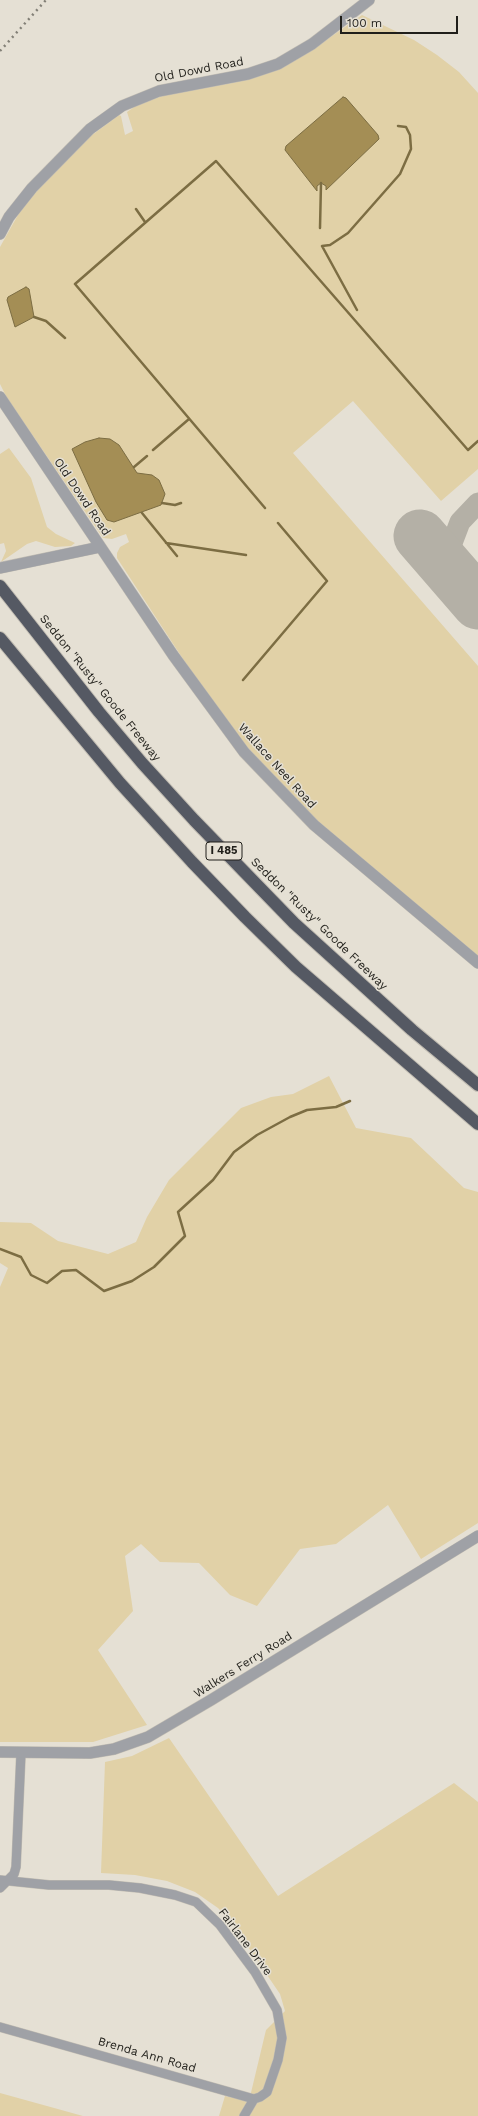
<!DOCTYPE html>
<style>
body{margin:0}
#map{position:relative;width:478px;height:2116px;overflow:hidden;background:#e5e0d4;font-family:"Work Sans",sans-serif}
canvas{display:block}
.scale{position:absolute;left:340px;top:16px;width:118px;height:18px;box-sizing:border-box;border:2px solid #201f1a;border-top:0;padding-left:5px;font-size:12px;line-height:14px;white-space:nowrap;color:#201f1a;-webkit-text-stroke:3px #e5e0d4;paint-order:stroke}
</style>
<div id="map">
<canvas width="478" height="2116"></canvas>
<div class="scale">100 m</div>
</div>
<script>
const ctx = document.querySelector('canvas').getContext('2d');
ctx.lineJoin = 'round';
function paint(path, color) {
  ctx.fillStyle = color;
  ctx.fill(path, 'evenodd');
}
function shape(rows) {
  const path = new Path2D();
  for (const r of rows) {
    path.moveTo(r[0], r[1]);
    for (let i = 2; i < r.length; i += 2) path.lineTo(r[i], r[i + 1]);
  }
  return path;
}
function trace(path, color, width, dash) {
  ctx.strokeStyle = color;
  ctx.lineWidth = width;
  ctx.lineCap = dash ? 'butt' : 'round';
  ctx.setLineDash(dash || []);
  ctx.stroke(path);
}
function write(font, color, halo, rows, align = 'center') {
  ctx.font = font + ' "Work Sans",sans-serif';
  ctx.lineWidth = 3;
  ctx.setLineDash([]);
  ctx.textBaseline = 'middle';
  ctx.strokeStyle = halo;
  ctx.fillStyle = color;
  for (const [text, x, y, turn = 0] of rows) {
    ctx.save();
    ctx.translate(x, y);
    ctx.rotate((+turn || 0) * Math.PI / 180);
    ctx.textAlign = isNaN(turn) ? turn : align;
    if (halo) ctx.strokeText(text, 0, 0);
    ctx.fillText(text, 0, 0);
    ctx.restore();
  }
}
const green = shape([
 [362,15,414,40,437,55,459,72,478,93,478,469,441,501,353,401,293,453,478,666,478,957,313,817,246,746,202,688,117,558,117,553,120,547,129,542,126,534,112,539,103,538,7,398,0,384,0,247,23,206,40,187,88,138,119,115,121,116,125,135,133,131,127,112,137,105,168,94,232,83,276,70,315,48],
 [9,448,31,478,47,527,56,534,75,543,71,546,55,547,36,541,27,544,1,562,6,551,4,543,0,544,0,454],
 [329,1076,356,1128,411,1138,464,1188,478,1192,478,1523,421,1559,388,1505,336,1544,300,1549,257,1606,230,1595,199,1563,160,1562,141,1544,125,1556,133,1611,98,1650,147,1725,93,1742,0,1742,0,1287,8,1268,0,1263,0,1222,31,1223,58,1241,108,1254,136,1242,147,1217,169,1180,241,1108,271,1097,293,1094],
 [169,1738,278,1896,454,1783,478,1802,478,2116,219,2116,225,2096,249,2101,266,2030,285,2011,280,1994,231,1922,218,1908,195,1892,167,1881,135,1875,101,1873,105,1762,132,1756],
 [0,2093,83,2116,0,2116]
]);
const water = shape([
 [343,97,346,98,378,135,379,139,326,190,326,186,321,183,317,186,317,191,285,150,286,146,343,97],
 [26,287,29,289,34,317,15,327,7,300,8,297,26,287],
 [99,438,110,439,119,445,137,473,152,475,159,480,165,494,161,505,114,522,107,520,96,502,72,449,85,442,99,438]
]);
const stream = shape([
 [136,209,145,222],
 [320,228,321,183],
 [357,310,322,246,330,245,348,233,400,174,411,149,410,135,406,127,398,126],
 [34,317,46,321,65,338],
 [153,450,189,419],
 [134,467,147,456],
 [162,503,175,505,181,503],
 [265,508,75,284,216,161,468,450,478,441],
 [142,513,177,556],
 [166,543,246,555],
 [243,680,327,581,278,523],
 [0,1249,21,1257,31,1275,47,1283,62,1271,76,1270,104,1291,132,1281,154,1267,185,1236,178,1212,213,1180,234,1152,257,1135,290,1117,307,1110,336,1107,350,1101]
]);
const taxiway = shape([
 [462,584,451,561,452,543,460,522,478,503]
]);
const runway = shape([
 [420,536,478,603]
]);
const minor = shape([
 [0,1880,49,1885,109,1885,140,1888,175,1895,196,1902,220,1925,255,1972,277,2010,282,2038,278,2060,267,2092,260,2097,254,2099,0,2027],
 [0,1888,14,1874,16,1867,21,1753],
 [244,2116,254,2099]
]);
const tertiary = shape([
 [0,234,9,217,32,188,90,129,122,106,159,91,248,74,278,64,312,44,369,0],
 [0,397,173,655,244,752,314,825,478,963],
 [0,568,100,547],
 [0,1752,90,1753,114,1749,148,1737,211,1700,478,1536]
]);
const motorway = shape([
 [0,586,99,712,142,763,194,820,294,923,412,1030,478,1085],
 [0,638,120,783,192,862,245,917,296,967,478,1124]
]);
const rail = shape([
 [0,51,46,0]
]);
const shields = [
 [224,851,36]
];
const shieldNames = [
 ["I 485",224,851]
];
const streetNames = [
 ["Old Dowd Road",199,70,-11],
 ["Old Dowd Road",82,497,56],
 ["Seddon \"Rusty\" Goode Freeway",100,688,51],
 ["Wallace Neel Road",277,766,48],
 ["Seddon \"Rusty\" Goode Freeway",319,924,44],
 ["Walkers Ferry Road",243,1665,-32],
 ["Fairlane Drive",245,1942,53],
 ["Brenda Ann Road",147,2055,16]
];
paint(green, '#e1d1a7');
paint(water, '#a48e55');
trace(water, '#7c6d43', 1);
trace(stream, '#7c6d43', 2.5);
trace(taxiway, '#b4b0a6', 21);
trace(runway, '#b4b0a6', 53);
trace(minor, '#c2bdb3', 10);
trace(tertiary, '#c2bdb3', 12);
trace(motorway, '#c2bdb3', 14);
trace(minor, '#9fa1a6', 9);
trace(tertiary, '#9fa1a6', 11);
trace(motorway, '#555963', 12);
trace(rail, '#838077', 2.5, [2, 4]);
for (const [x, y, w] of shields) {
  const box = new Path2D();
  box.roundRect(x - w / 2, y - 9, w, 18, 3);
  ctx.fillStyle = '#e5e0d4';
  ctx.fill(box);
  trace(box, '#201f1a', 1);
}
write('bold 11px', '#201f1a', null, shieldNames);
write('12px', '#201f1a', '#e5e0d4', streetNames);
</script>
